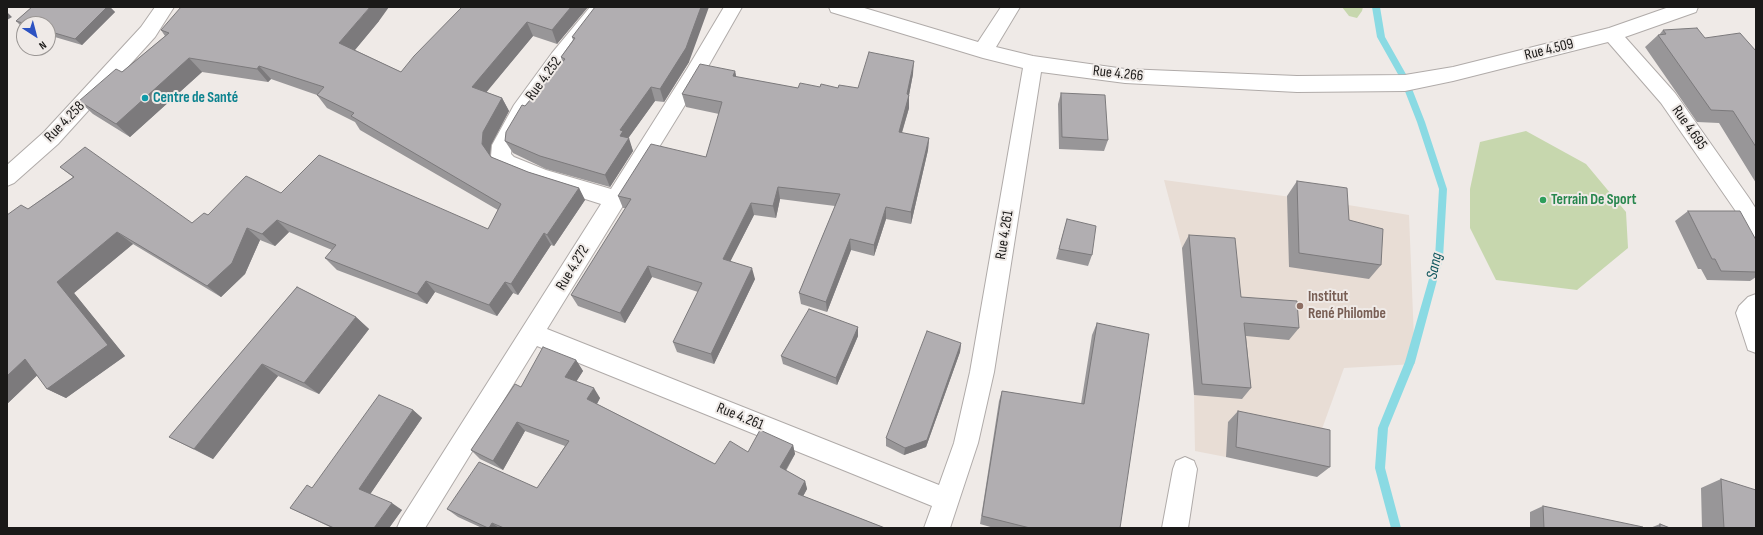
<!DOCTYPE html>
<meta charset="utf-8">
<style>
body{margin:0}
#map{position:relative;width:1763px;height:535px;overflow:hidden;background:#efeae7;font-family:"Sofia Sans Condensed",sans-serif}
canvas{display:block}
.frame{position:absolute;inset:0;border:8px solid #1a1918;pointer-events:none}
.north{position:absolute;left:16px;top:16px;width:40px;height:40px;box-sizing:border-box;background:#efeae7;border:1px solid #9a9694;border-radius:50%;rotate:144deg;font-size:11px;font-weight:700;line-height:16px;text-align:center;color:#1a1918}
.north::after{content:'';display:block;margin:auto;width:14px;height:18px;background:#2c52c2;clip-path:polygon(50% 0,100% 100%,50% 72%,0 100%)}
</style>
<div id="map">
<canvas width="1763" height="535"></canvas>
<div class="frame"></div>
<div class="north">N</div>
</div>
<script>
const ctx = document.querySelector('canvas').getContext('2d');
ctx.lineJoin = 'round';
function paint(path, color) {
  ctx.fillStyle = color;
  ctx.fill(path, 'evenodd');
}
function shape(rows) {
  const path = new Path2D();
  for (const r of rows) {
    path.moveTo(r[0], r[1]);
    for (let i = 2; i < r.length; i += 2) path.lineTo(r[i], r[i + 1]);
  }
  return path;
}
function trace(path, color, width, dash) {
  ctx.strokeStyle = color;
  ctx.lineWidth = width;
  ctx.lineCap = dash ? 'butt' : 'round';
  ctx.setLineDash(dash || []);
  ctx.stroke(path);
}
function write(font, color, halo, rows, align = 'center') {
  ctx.font = font + ' "Sofia Sans Condensed",sans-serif';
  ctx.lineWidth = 4;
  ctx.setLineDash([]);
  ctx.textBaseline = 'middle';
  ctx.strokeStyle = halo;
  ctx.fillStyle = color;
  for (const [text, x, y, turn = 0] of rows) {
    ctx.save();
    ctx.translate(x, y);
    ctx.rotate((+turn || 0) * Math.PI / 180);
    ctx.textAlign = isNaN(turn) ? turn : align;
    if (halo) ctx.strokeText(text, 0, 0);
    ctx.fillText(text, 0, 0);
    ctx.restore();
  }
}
const built = shape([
 [1164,180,1336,203,1409,215,1415,364,1344,368,1318,440,1226,457,1195,451,1194,395,1182,248]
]);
const green = shape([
 [1342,7,1363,7,1362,11,1357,18,1349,16],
 [1526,131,1586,164,1626,212,1628,248,1577,290,1496,280,1470,228,1470,189,1480,142]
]);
const stream = shape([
 [1372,7,1380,7,1385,37,1407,76,1425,122,1447,189,1443,258,1415,362,1388,428,1385,468,1401,528,1391,528,1375,468,1378,428,1405,362,1435,258,1439,189,1417,122,1399,76,1377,37,1372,7]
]);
const minor = shape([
 [590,7,610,7,566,63,528,117,512,145,511,154,514,157,546,170,611,189,687,69,724,7,742,7,701,79,547,329,939,485,954,443,970,372,1023,68,983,58,831,12,829,7,861,7,978,42,1001,7,1020,7,996,47,1033,56,1125,69,1297,76,1405,75,1453,67,1609,28,1669,7,1698,7,1696,12,1625,37,1675,93,1749,198,1756,209,1756,238,1748,235,1735,210,1661,103,1608,42,1453,81,1405,91,1297,92,1125,83,1041,72,994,372,978,443,950,528,924,528,932,506,537,346,425,528,397,528,401,519,601,204,535,183,500,169,491,156,492,145,514,105,552,53,590,7],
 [1756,294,1756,353,1748,350,1736,313,1739,306,1748,297,1756,294],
 [1185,457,1194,461,1197,469,1188,528,1162,528,1173,469,1176,461,1185,457]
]);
const highway = shape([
 [155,7,174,7,155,37,58,144,14,183,7,186,7,165,44,132,141,27,155,7]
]);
const wall = shape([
 [32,7,110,7,115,12,82,45,48,35,48,24,24,24,24,28,23,28,16,21],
 [462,7,588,7,557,44,533,36,486,92,502,98,509,111,491,145,490,155,491,157,528,172,579,188,585,200,554,246,551,245,518,295,513,293,497,316,435,292,427,304,337,270,325,258,332,250,289,232,275,246,260,240,245,274,221,297,133,244,74,293,125,356,66,398,47,389,37,375,7,404,7,215,28,209,73,177,60,167,192,223,208,215,281,193,488,229,498,210,360,130,355,122,327,108,317,95,271,79,268,82,202,72,130,137,93,114,79,101,122,72,165,36,161,30,379,21,355,50,401,72],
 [1663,30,1705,38,1756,51,1756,183,1719,123,1697,122,1645,47,1658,35,1659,35],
 [572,37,689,62,664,102,655,101,628,138,633,151,610,187,546,169,513,153,505,141,525,106,562,61,561,57,573,40],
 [735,71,736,77,798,88,820,87,838,88,858,88,913,74,909,95,909,108,902,133,929,138,928,150,911,224,886,219,874,256,851,250,827,312,801,304,799,293,835,206,780,199,776,218,754,215,730,261,755,279,714,364,677,352,673,342,698,292,652,277,625,323,578,306,571,295,626,208,623,208,618,196,706,157,719,114,686,107,682,94],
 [1061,93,1108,140,1104,151,1059,149,1058,104],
 [1297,181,1349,220,1381,265,1369,279,1289,267,1287,196],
 [1688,211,1756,240,1756,277,1750,281,1707,280,1701,269,1698,269,1675,221],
 [1067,219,1092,255,1088,266,1056,259],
 [1189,235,1241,297,1299,328,1289,340,1246,336,1251,388,1242,399,1194,395,1182,248],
 [297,287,356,317,369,329,319,394,278,376,213,459,169,437],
 [1097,323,1120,528,994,528,980,524,999,401,1002,391,1081,404,1092,335],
 [858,327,858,336,837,385,783,364,781,356],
 [961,343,960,352,926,447,904,455,886,446,886,438],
 [576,360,583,371,576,382,600,398,597,404,715,464,748,452,793,445,795,454,786,471,805,481,807,489,803,496,885,528,482,528,458,517,447,509,537,488,565,446,525,431,503,470,480,459,471,450,521,387],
 [413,410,422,418,370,494,402,510,389,528,332,528,290,508,312,488],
 [1238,411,1330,467,1317,477,1226,457,1228,422],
 [1721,479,1756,528,1702,528,1701,488],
 [1543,506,1643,528,1530,528,1530,512],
 [1660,524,1670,528,1650,528]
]);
const shadedWall = shape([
 [107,7,110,7,115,12,82,45,75,39],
 [370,7,389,7,379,21,349,57,339,43],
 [571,7,588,7,557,44,552,30],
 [701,7,709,7,689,62,664,102,660,89],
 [7,12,12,17,7,20],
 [527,22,533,36,480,100,472,87],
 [189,58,202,72,130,137,116,124],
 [914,61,913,74,909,95,909,108,898,145,899,132],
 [259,66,271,79,268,82,257,69],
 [735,71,738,85,733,76],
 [651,87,655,101,627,140,629,138,633,151,610,187,605,175,620,136,620,130],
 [502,98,509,111,491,145,490,157,482,144,483,132],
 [929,138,928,150,911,224,911,212],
 [778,187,780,199,776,218,773,206],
 [579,188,585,200,554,246,547,235],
 [751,203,754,215,726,270,723,259],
 [886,207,886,219,874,256,874,245],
 [277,220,289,232,275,246,262,234],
 [247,228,260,240,245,274,221,297,207,286],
 [117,232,133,244,74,293,125,356,66,398,47,389,57,282],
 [544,233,551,245,518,295,511,284],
 [850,239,851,250,827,312,826,302],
 [648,266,652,277,625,323,620,313],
 [752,268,755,279,714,364,711,354],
 [426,281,435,292,427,304,417,294],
 [505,282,513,293,497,316,489,305],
 [356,317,369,329,319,394,304,383],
 [858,327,858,336,837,385,836,378],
 [961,343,960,352,926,447,904,455,905,448],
 [25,359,44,369,7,404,7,376],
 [576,360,583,371,572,388,565,377],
 [262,364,278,376,213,459,194,449],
 [594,388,600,398,594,409,587,399],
 [413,410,422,418,369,496,359,489],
 [517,422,525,431,503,470,493,461],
 [793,445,795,454,782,476,780,467],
 [805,481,807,489,800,502,798,494],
 [392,503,402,510,389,528,374,528],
 [492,523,499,528,489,528]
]);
const building = shape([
 [32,7,107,7,75,39,48,31,48,24,26,24,16,21,32,7],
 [181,7,370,7,339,43,401,72,414,56,462,7,571,7,552,30,527,22,472,87,502,98,483,132,482,144,491,157,528,172,579,188,547,235,544,233,511,284,505,282,489,305,426,281,417,294,325,258,336,245,277,220,262,234,247,228,232,263,207,286,117,232,57,282,108,345,47,389,25,359,7,376,7,215,21,205,28,209,74,177,60,167,85,147,192,223,204,213,208,215,246,176,281,193,319,155,488,229,501,204,351,116,354,113,317,95,324,87,259,66,257,69,189,58,116,124,79,101,116,69,122,72,169,33,161,30,181,7],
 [595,7,701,7,686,48,660,89,651,87,620,130,623,131,620,136,629,138,605,175,540,156,505,141,506,132,522,105,525,106,565,59,561,57,575,38,572,37,595,7],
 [1697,28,1705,38,1740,33,1756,51,1756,147,1733,111,1711,110,1658,35,1666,34,1663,30,1697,28],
 [869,52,914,61,907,94,909,95,899,132,929,138,911,212,886,207,874,245,850,239,826,302,799,293,840,194,778,187,773,206,751,203,723,259,752,268,711,354,673,342,702,283,648,266,620,313,571,295,631,199,618,196,651,144,706,157,722,102,682,94,700,64,735,71,733,76,798,88,800,83,820,87,821,84,838,88,839,85,858,88,869,52],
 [1061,93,1105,95,1108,140,1062,137,1061,93],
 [1297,181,1347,188,1349,220,1383,229,1381,265,1299,253,1297,181],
 [1688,211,1740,211,1756,240,1756,272,1721,271,1715,259,1712,259,1688,211],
 [1067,219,1096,226,1092,255,1059,249,1067,219],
 [1189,235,1235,238,1241,297,1297,301,1299,328,1244,323,1251,388,1202,384,1189,235],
 [297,287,356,317,304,383,262,364,194,449,169,437,297,287],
 [809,309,858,327,836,378,781,356,809,309],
 [1097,323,1149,334,1120,528,1030,528,982,516,1002,391,1084,404,1097,323],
 [927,331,961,343,927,440,905,448,886,438,927,331],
 [543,347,576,360,565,377,594,388,587,399,715,464,730,441,748,452,760,430,793,445,780,467,805,481,798,494,885,528,504,528,492,523,489,528,488,528,447,509,479,462,537,488,569,441,517,422,493,461,471,450,515,384,521,387,543,347],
 [379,395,413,410,359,489,392,503,374,528,334,528,290,508,307,485,312,488,379,395],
 [1238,411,1330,430,1330,467,1236,447,1238,411],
 [1721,479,1756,490,1756,528,1724,528,1721,479],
 [1543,506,1643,527,1643,528,1544,528,1543,506],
 [1660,524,1670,528,1660,528,1660,524]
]);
const markers = [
 [145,98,4,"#0f9aa8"],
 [1543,200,4,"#2e9e5b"],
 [1300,306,4,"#8d6e63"]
];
const streetNames = [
 ["Rue 4.509",1549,50,-14],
 ["Rue 4.266",1118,74,6],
 ["Rue 4.252",544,79,-54],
 ["Rue 4.258",65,122,-46],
 ["Rue 4.695",1689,128,55],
 ["Rue 4.261",1005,235,-81],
 ["Rue 4.272",573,268,-59],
 ["Rue 4.261",740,417,22]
];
const cultureNames = [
 ["Centre de Santé",153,98]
];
const leisureNames = [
 ["Terrain De Sport",1551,200]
];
const educationNames = [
 ["Institut",1308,297],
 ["René Philombe",1308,314]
];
const waterNames = [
 ["Sang",1435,266,-78]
];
paint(built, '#e8ddd5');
paint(green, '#c7d7ae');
paint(stream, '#8adae3');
trace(minor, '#b0aba9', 2);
trace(highway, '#b0aba9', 2);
paint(minor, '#fff');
paint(highway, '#fff');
paint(wall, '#989698');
paint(shadedWall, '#7c7a7c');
paint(building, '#b1aeb1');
trace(building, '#7c7a7c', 1);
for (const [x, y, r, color] of markers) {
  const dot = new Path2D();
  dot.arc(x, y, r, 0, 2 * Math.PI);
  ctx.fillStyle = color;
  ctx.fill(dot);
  trace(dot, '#efeae7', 1.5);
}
write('15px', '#1a1918', '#efeae7', streetNames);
write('bold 15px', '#0d838f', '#efeae7', cultureNames, 'left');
write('bold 15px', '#27864d', '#efeae7', leisureNames, 'left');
write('bold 15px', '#785e54', '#efeae7', educationNames, 'left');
write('italic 16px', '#0e555c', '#efeae7', waterNames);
</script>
